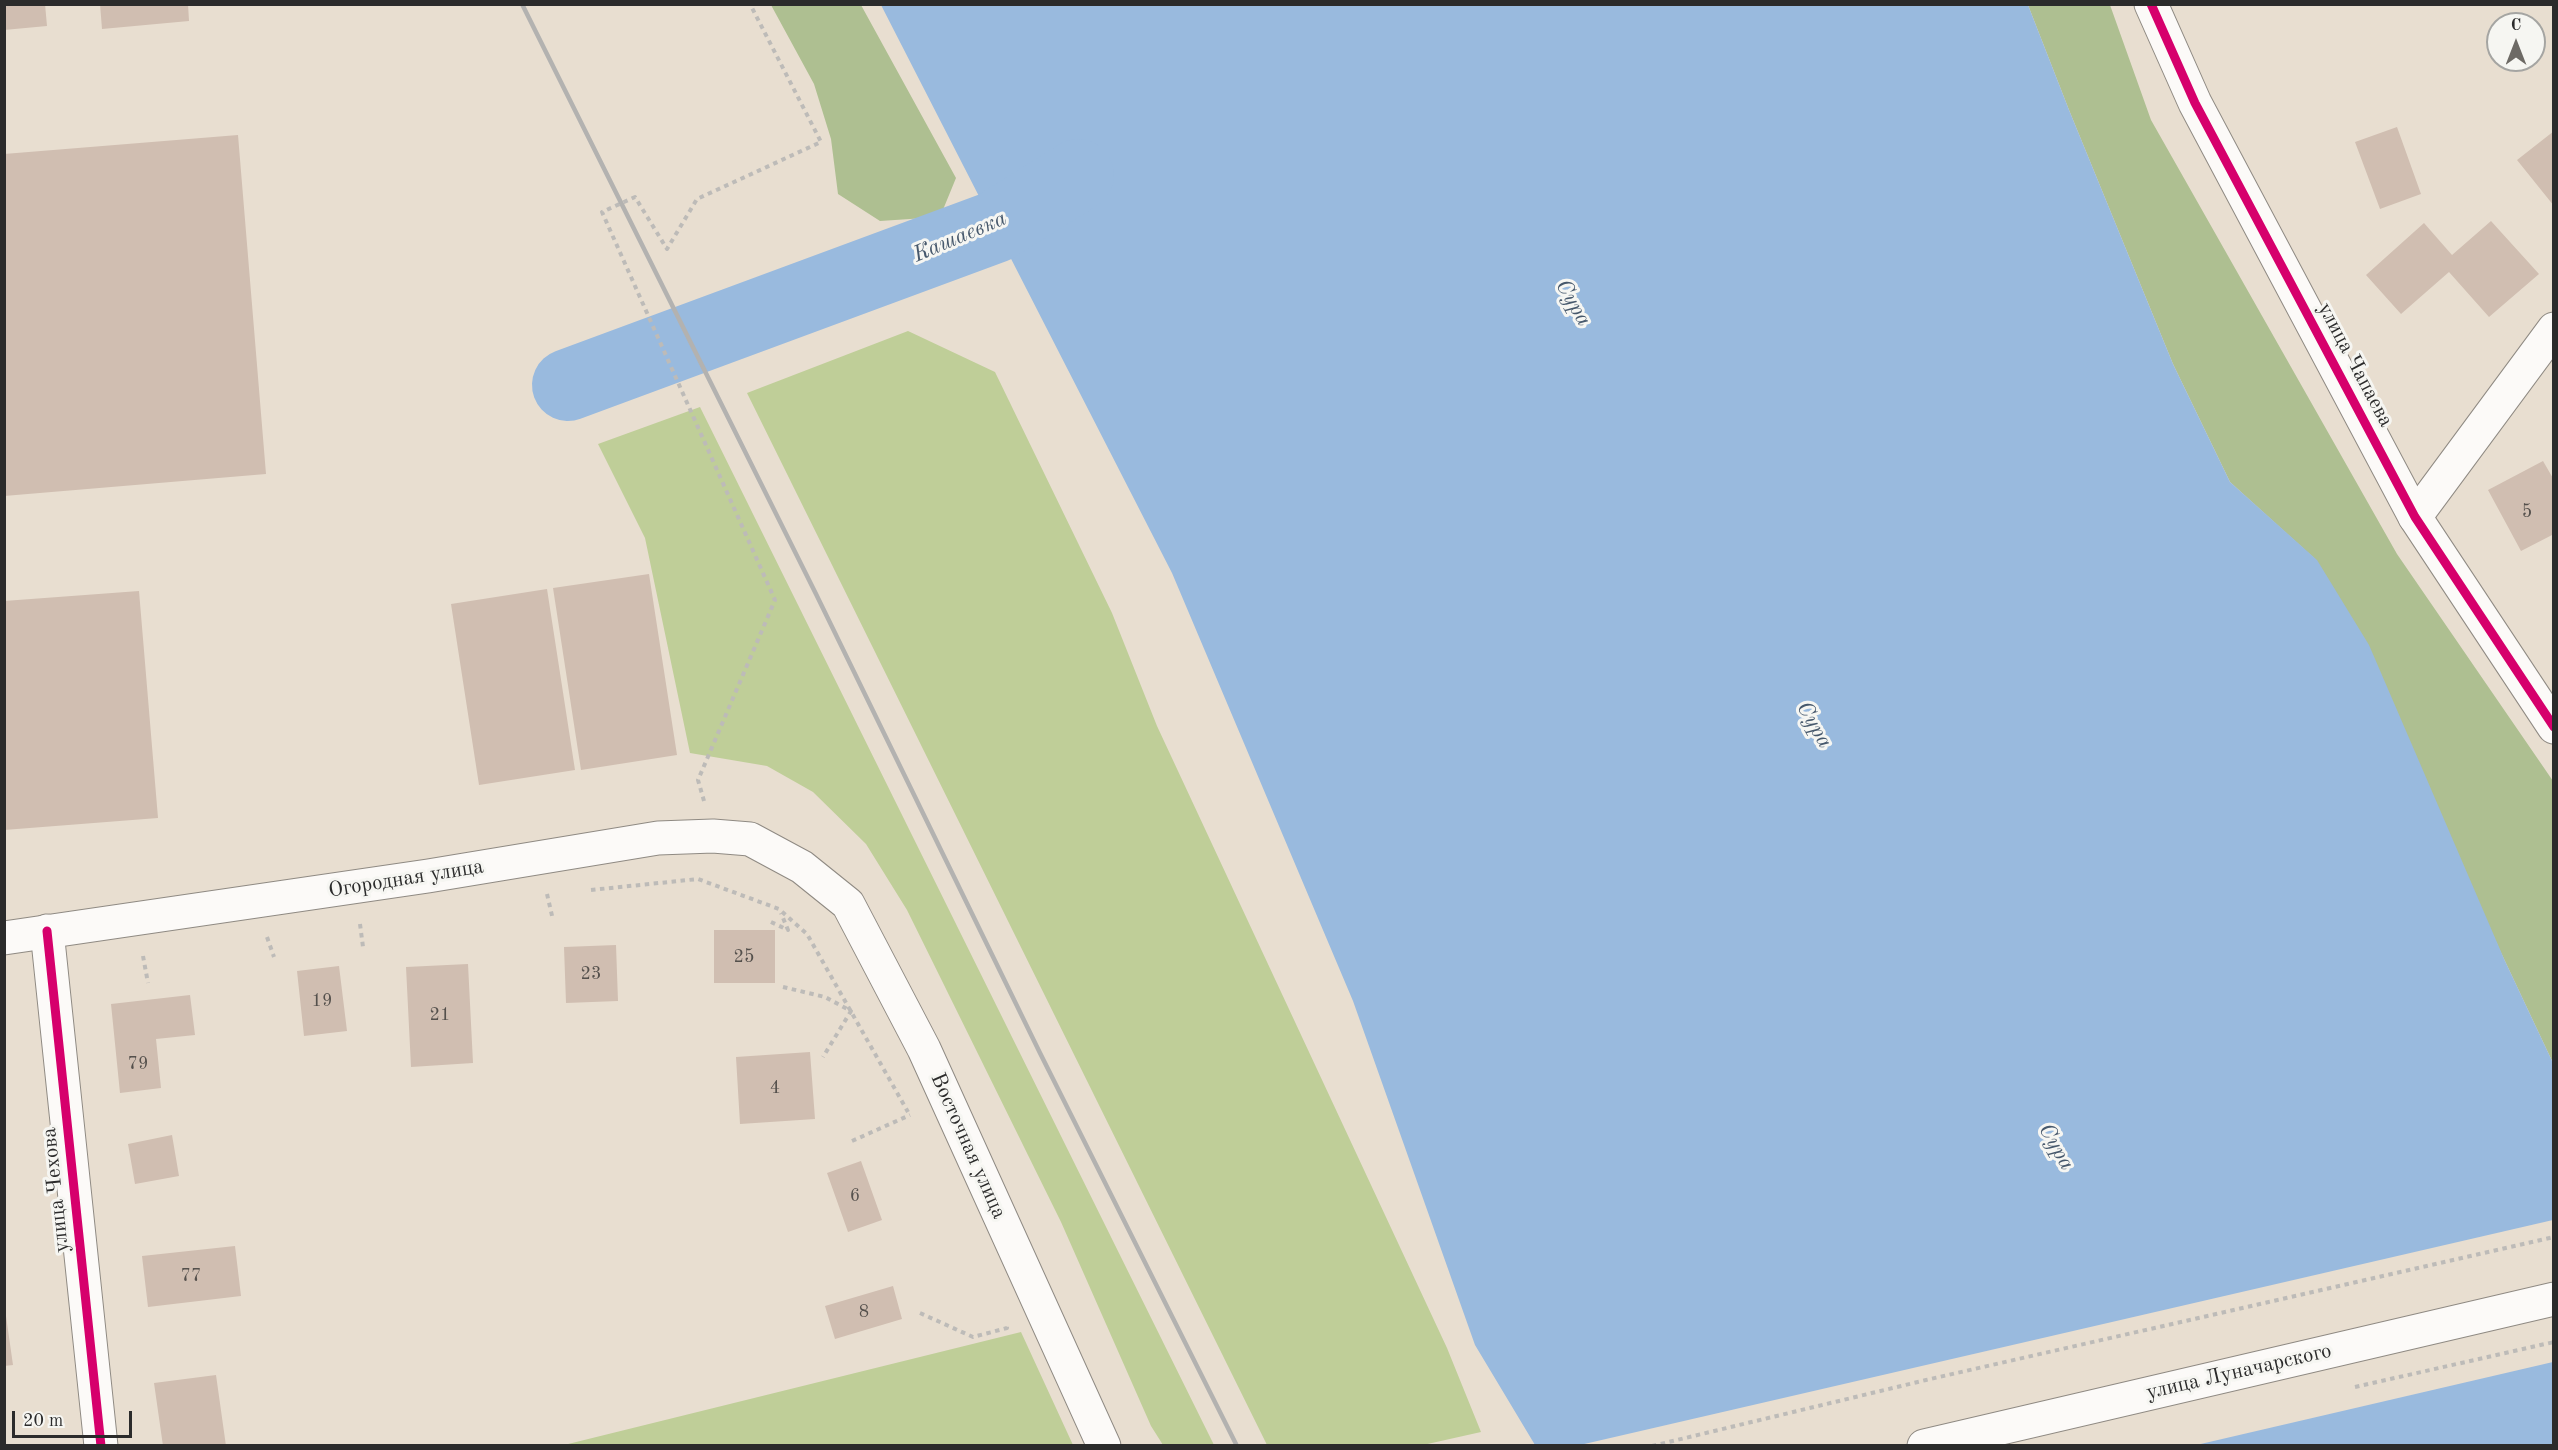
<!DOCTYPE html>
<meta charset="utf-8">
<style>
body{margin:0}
#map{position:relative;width:2558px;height:1450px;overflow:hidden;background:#e8ded0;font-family:"Old Standard TT",serif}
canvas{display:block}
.frame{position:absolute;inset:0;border:6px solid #2b2b2b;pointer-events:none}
.north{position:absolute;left:2486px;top:12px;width:60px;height:60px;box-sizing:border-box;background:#f6f6f2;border:2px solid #a5a5a2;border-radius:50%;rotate:0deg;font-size:16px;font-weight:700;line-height:24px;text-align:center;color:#2b2b2b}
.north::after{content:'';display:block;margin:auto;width:21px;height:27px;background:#6d6a65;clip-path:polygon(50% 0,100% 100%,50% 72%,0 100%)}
.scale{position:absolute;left:12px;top:1411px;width:120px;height:27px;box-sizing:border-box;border:3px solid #2b2b2b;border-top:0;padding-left:8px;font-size:18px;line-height:21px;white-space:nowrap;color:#2b2b2b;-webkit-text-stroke:4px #f6f6f2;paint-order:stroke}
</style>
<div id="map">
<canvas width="2558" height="1450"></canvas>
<div class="frame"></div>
<div class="north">С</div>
<div class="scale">20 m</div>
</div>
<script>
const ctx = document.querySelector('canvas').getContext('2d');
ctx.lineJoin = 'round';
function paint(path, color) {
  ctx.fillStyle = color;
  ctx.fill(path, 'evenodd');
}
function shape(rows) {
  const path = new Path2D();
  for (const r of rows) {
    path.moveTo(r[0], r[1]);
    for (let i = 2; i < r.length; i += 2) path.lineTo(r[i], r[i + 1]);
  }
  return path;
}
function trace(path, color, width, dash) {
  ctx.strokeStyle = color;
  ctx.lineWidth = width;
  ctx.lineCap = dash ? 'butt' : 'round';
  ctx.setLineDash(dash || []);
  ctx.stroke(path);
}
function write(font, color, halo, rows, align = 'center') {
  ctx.font = font + ' "Old Standard TT",serif';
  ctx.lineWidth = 6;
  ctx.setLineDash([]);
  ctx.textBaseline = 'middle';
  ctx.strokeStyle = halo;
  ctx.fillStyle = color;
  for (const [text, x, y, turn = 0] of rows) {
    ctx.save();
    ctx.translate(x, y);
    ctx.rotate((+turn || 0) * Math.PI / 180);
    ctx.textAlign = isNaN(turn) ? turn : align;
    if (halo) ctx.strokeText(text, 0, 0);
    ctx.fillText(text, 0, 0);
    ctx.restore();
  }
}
const green = shape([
 [908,331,995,372,1112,613,1157,726,1447,1348,1481,1432,1423,1445,1267,1445,747,393],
 [700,407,1214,1445,1163,1445,1151,1426,1061,1222,907,910,866,844,813,792,767,766,690,753,645,538,598,444],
 [1021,1332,1073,1445,564,1445]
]);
const forest = shape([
 [771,5,861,5,956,178,940,217,880,221,838,194,831,139,814,84],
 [2028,5,2110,5,2151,120,2397,554,2553,781,2553,1063,2316,560,2230,482,2173,364,2069,110]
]);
const water = shape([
 [881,5,2028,5,2069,110,2173,364,2230,482,2317,560,2369,645,2505,961,2553,1063,2553,1445,1535,1445,1475,1345,1353,1001,1172,573]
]);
const pier = shape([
 [2553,1220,2553,1362,2192,1446,1580,1445]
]);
const river = shape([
 [568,385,995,227,1078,175]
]);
const building = shape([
 [4,4,45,4,47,26,4,30],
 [100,4,188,4,189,21,102,29],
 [2397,127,2421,194,2380,209,2355,142],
 [2554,131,2554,206,2517,160],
 [238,135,266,474,4,496,4,154],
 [2491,221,2539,274,2489,317,2449,272,2401,314,2366,275,2424,223,2452,255],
 [2543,461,2554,480,2554,534,2521,551,2488,490],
 [649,574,677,755,581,770,553,588],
 [547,589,575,770,479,785,451,604],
 [139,591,158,818,4,830,4,601],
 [714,930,775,930,775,983,714,983],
 [616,945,618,1001,566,1003,564,947],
 [468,964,473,1063,411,1067,406,967],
 [339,966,347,1031,304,1036,297,971],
 [190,995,195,1035,156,1039,161,1088,120,1093,111,1004],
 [810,1052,815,1119,740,1124,736,1057],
 [172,1135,179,1176,135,1184,128,1144],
 [861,1161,882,1220,848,1232,827,1173],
 [235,1246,241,1296,148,1307,142,1256],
 [893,1286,902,1319,835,1339,825,1306],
 [4,1302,13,1365,4,1366],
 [216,1375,226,1446,163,1446,154,1383]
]);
const path = shape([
 [704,801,698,780,775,600,602,212,635,197,667,249,697,199,821,142,750,4],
 [591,890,698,879,779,909,807,934,908,1112],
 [547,894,553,920],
 [771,922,788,930,781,913],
 [360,924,363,947],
 [267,937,274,957],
 [143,956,148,983],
 [783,987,825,997,851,1011,823,1057],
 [852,1141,910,1115],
 [920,1313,973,1337,1007,1328,1007,1326],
 [2355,1387,2554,1342],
 [1652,1446,1926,1380,2554,1237]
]);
const street = shape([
 [2415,517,2554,329],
 [47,931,101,1446]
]);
const secondary = shape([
 [2151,4,2195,103,2415,517,2554,727]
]);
const primary = shape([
 [4,938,428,876,658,838,713,836,750,839,802,867,848,904,924,1049,1104,1446],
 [1924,1446,2554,1299]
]);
const rail = shape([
 [522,4,816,594,1040,1053,1237,1446]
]);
const cycleway = shape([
 [2151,4,2195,103,2415,517,2554,727],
 [47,931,101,1446]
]);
const numberNames = [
 ["5",2527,512],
 ["25",744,957],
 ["23",591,974],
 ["19",322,1001],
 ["21",440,1015],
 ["79",138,1064],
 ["4",775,1088],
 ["6",855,1196],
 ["77",191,1276],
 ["8",864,1312]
];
const streetNames = [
 ["улица Чапаева",2355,365,62],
 ["Огородная улица",406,879,-9],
 ["Восточная улица",968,1146,66],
 ["улица Чехова",56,1190,-96],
 ["улица Луначарского",2239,1372,-13]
];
const waterNames = [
 ["Кашаевка",960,237,-23],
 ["Сура",1573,303,60],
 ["Сура",1814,725,60],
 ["Сура",2056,1147,60]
];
paint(green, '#bfce98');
paint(forest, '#aebf91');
paint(water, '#99bade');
paint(pier, '#e8ded0');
trace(river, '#99bade', 72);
paint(building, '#d0beb1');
trace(street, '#8f8a83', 35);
trace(secondary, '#8f8a83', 35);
trace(primary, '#8f8a83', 35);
trace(path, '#bdbbb8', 4, [4.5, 4.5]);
trace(street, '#fcfaf8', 33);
trace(secondary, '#fcfaf8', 33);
trace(primary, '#fcfaf8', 33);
trace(rail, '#b3b2b0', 4.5);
trace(cycleway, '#d6006c', 9);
write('18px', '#54504c', null, numberNames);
write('21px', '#2b2b2b', '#f6f6f2', streetNames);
write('italic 22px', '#46586c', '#f6f6f2', waterNames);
</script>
